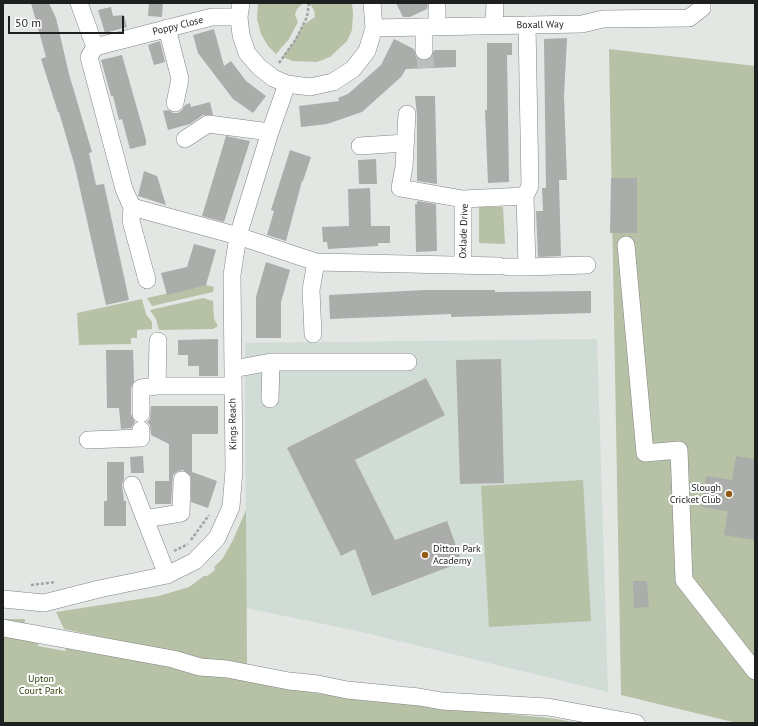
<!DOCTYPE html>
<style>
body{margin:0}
#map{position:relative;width:758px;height:726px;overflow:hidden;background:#e2e7e4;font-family:"PT Sans",sans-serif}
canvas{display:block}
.frame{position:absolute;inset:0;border:4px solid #1e201f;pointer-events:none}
.scale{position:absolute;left:8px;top:16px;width:116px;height:18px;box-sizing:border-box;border:2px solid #1e201f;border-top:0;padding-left:5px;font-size:12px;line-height:14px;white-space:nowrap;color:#1e201f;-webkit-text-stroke:3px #fff;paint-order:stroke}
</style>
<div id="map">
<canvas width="758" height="726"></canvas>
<div class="frame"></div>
<div class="scale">50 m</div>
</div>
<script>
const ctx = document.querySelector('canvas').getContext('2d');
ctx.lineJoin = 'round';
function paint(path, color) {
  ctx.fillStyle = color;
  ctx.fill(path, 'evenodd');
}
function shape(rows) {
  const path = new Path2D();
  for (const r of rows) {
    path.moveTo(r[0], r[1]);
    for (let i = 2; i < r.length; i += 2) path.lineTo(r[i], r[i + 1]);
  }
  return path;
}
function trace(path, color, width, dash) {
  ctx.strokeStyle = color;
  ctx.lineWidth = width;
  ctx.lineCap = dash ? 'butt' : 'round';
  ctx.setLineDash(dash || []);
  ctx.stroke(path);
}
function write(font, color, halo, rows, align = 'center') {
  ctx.font = font + ' "PT Sans",sans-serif';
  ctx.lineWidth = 4;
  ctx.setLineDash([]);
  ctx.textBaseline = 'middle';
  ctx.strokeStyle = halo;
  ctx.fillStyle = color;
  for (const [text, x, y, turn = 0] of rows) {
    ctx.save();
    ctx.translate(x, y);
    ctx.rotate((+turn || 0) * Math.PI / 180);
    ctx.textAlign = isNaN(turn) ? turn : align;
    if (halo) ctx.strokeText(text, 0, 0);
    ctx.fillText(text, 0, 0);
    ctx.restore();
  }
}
const built = shape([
 [597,339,608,692,362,632,246,608,245,343]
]);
const green = shape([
 [258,3,303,3,297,9,295,15,298,22,289,39,276,54,268,46,261,34,257,19],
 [309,3,352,3,353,13,352,30,347,41,330,57,317,62,293,61,282,57,293,43,303,25,315,17,314,10],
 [609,49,755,66,755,723,737,723,621,695],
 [479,207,503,207,505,244,479,243],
 [206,285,214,287,213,292,152,306,147,298],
 [203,298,213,301,214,319,218,326,213,329,159,330,156,319,150,310],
 [142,299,146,314,152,322,152,329,137,330,137,338,131,338,131,344,79,345,77,313],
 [583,480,591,621,489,627,481,486],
 [246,510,247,668,64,629,56,612,159,596,189,587,204,576,207,576,215,570,214,567,223,558,233,540],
 [3,619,25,619,24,638,39,641,38,646,65,651,67,646,316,693,443,708,550,718,580,723,3,723]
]);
const building = shape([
 [31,3,49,3,56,18,69,74,92,152,89,153,96,185,104,184,129,300,106,305,75,167,59,112,58,112,41,59,46,57],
 [149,3,163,3,162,17,148,16],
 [396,3,428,3,427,9,410,17,403,17],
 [111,7,113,16,124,15,127,27,105,33,98,10],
 [214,29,224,66,231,61,246,81,266,96,253,113,233,99,198,53,193,35],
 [567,38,564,96,567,180,559,180,561,256,538,257,536,211,543,211,542,188,546,188,544,39],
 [394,39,414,49,416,56,424,61,432,56,434,50,456,50,456,67,406,69,401,77,362,112,327,124,301,127,299,106,339,101,338,98,348,94,381,65],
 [160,41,165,62,154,65,148,45],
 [487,43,512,43,512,55,507,55,509,182,488,183,485,110,487,110],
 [122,55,146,140,146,145,130,149,122,119,119,120,113,96,111,96,101,60],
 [415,96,435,96,437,184,417,181,417,115],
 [210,102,213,115,203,115,190,124,168,130,163,111,168,110,173,113,178,113,182,110,185,105,190,103,191,107],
 [226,136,250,141,224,222,202,216],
 [290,150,311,157,303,181,302,181,286,241,267,235,274,211,271,210],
 [376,159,377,184,359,184,358,160],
 [144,171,157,176,166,205,138,196],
 [611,178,637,178,637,233,610,233],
 [370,188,371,226,390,226,390,243,378,243,378,246,328,249,327,242,323,242,322,227,349,226,348,189],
 [417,201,436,204,437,251,416,252,415,204,417,204],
 [194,244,216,250,206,285,167,295,161,273,187,267],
 [266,262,290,270,281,302,281,338,256,338,256,297],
 [425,290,495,290,495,292,591,291,591,313,451,317,451,314,330,319,329,295],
 [218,339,218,376,199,376,199,366,188,366,188,355,178,355,178,340],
 [106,350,133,350,134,382,131,388,131,414,135,422,131,428,121,429,119,408,107,408],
 [501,359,504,483,460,484,456,360],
 [426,378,445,415,355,460,395,540,447,521,462,562,372,596,355,549,341,556,287,448],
 [151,406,218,406,218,434,192,434,192,472,217,481,208,508,191,502,191,476,183,470,178,471,173,475,171,504,155,504,155,481,169,481,169,444,151,435,150,425,147,422,150,419],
 [143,456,144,473,131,473,130,457],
 [736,456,755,459,755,540,724,535,728,511,702,507,706,476,732,480],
 [107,462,124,462,124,479,122,484,124,501,126,501,126,526,104,526,104,501,107,501],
 [633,581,647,581,649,607,634,608]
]);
const minorTunnel = shape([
 [424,51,426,68]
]);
const path = shape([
 [279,63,296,39,307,17,309,3],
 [191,540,209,515],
 [174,551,188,544],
 [31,585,56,582]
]);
const minor = shape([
 [79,3,95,47],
 [241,3,239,17,241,35,247,53,259,67,273,78,287,84,310,87,333,82,353,69,367,51,374,28,372,3],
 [494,25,495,3],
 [424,27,424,51],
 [437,27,437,8],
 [167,28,180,79,175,103],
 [374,28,582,24,603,19,689,18,702,8,702,3],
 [95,47,89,57,124,189,132,207,131,221,147,280],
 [95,47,212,17,239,17],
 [407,114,404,167,400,188,463,199,525,196,530,186,527,25],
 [185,139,208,124,270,132],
 [360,146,405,143],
 [132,207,238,236,316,262,499,266],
 [626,245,645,453,679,450,684,580,755,671],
 [463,265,463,199],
 [508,267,527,267,525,196],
 [527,267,587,265],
 [313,334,311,290,316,262],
 [158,341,157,386,232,386],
 [233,369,271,362,408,362],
 [270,399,271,362],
 [141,414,141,388,157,386],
 [88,440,141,438,141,430],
 [132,485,145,519,181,513,182,480],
 [145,519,167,575],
 [3,599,44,603,99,589,167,575,195,561,217,538,231,507,234,470,232,275,238,236,270,132,287,84],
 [3,628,173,659,200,667,227,669,289,681,318,684,347,690,419,697,442,701,548,707,636,723]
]);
const markers = [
 [729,494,4,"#935c15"],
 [425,555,4,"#935c15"]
];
const streetNames = [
 ["Boxall Way",540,25,-1],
 ["Poppy Close",178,26,-14],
 ["Oxlade Drive",464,231,-88],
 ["Kings Reach",233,424,-91]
];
const poiNames = [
 ["Slough",721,488],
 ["Cricket Club",721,500],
 ["Ditton Park",433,549,"left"],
 ["Academy",433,561,"left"]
];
const parkNames = [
 ["Upton",41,679],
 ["Court Park",41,691]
];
paint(built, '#d0dcd5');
paint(green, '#b7c1a5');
paint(building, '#aaadaa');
trace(minorTunnel, '#bbbfbd', 17, [17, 8]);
trace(minor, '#818482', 18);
trace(path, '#a0a4a2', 2.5, [3, 2]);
trace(minor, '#fff', 17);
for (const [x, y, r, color] of markers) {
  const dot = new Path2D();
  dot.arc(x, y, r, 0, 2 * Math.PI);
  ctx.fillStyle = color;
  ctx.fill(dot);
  trace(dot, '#fff', 1.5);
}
write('10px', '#1e201f', '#fff', streetNames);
write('10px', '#1e201f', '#fff', poiNames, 'right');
write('10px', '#32400c', '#fff', parkNames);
</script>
